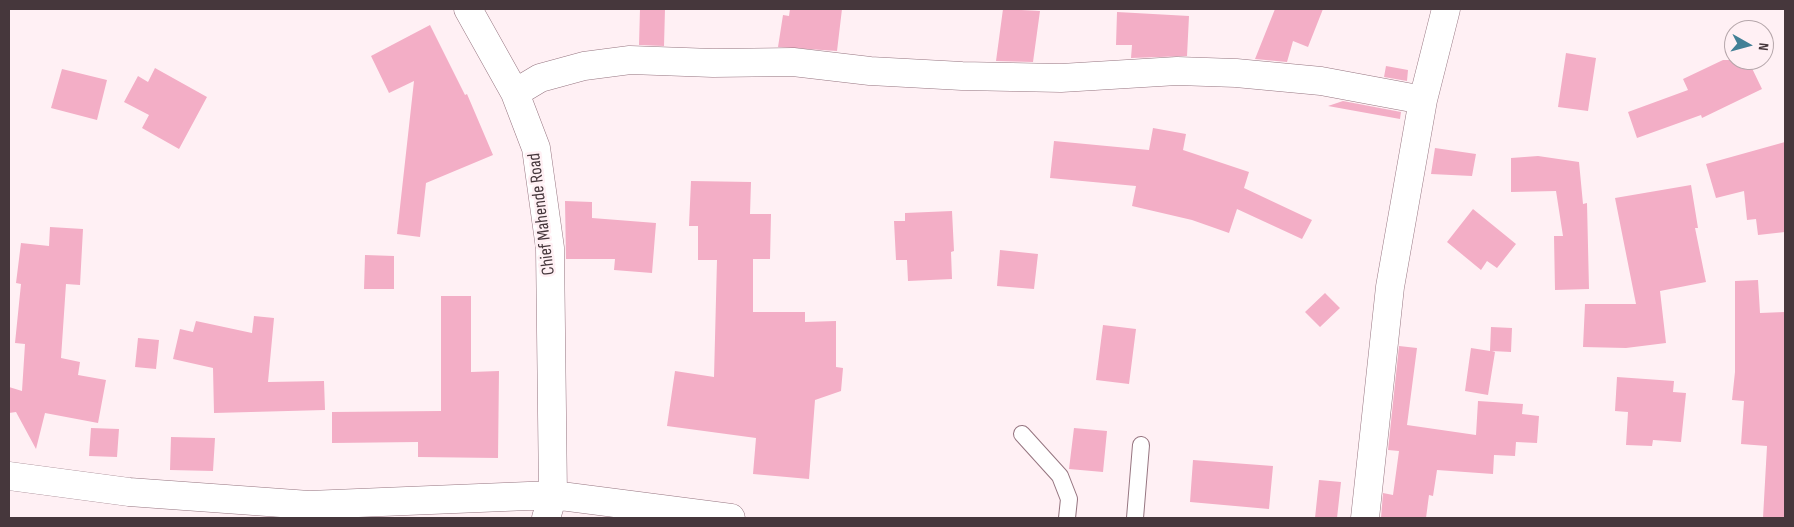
<!DOCTYPE html>
<style>
body{margin:0}
#map{position:relative;width:1794px;height:527px;overflow:hidden;background:#fff0f4;font-family:"Sofia Sans Condensed",sans-serif}
canvas{display:block}
.frame{position:absolute;inset:0;border:10px solid #46373c;pointer-events:none}
.north{position:absolute;left:1724px;top:20px;width:50px;height:50px;box-sizing:border-box;background:#fff0f4;border:1px solid #b5a6aa;border-radius:50%;rotate:97deg;font-size:14px;font-weight:700;line-height:20px;text-align:center;color:#46373c}
.north::after{content:'';display:block;margin:auto;width:18px;height:22px;background:#428096;clip-path:polygon(50% 0,100% 100%,50% 72%,0 100%)}
</style>
<div id="map">
<canvas width="1794" height="527"></canvas>
<div class="frame"></div>
<div class="north">N</div>
</div>
<script>
const ctx = document.querySelector('canvas').getContext('2d');
ctx.lineJoin = 'round';
function paint(path, color) {
  ctx.fillStyle = color;
  ctx.fill(path, 'evenodd');
}
function shape(rows) {
  const path = new Path2D();
  for (const r of rows) {
    path.moveTo(r[0], r[1]);
    for (let i = 2; i < r.length; i += 2) path.lineTo(r[i], r[i + 1]);
  }
  return path;
}
function trace(path, color, width, dash) {
  ctx.strokeStyle = color;
  ctx.lineWidth = width;
  ctx.lineCap = dash ? 'butt' : 'round';
  ctx.setLineDash(dash || []);
  ctx.stroke(path);
}
function write(font, color, halo, rows, align = 'center') {
  ctx.font = font + ' "Sofia Sans Condensed",sans-serif';
  ctx.lineWidth = 5;
  ctx.setLineDash([]);
  ctx.textBaseline = 'middle';
  ctx.strokeStyle = halo;
  ctx.fillStyle = color;
  for (const [text, x, y, turn = 0] of rows) {
    ctx.save();
    ctx.translate(x, y);
    ctx.rotate((+turn || 0) * Math.PI / 180);
    ctx.textAlign = isNaN(turn) ? turn : align;
    if (halo) ctx.strokeText(text, 0, 0);
    ctx.fillText(text, 0, 0);
    ctx.restore();
  }
}
const building = shape([
 [640,9,665,9,664,46,639,45],
 [790,9,842,9,837,51,778,47,783,15,789,16],
 [1003,9,1040,11,1033,62,996,61],
 [1275,9,1323,9,1308,47,1293,41,1287,62,1255,59],
 [1117,12,1189,16,1187,56,1131,58,1132,45,1116,45],
 [430,25,465,95,467,94,493,155,426,183,420,237,397,234,414,81,389,93,371,56],
 [1566,53,1596,58,1588,111,1558,107],
 [1723,60,1748,60,1762,89,1702,118,1701,115,1637,138,1628,112,1688,90,1683,79],
 [1386,66,1408,70,1407,81,1384,77],
 [155,68,207,97,179,149,142,128,149,115,124,102,138,76,148,82],
 [62,69,107,80,97,120,51,108],
 [1343,101,1401,112,1400,119,1328,106],
 [1153,128,1186,134,1183,150,1249,172,1244,188,1312,220,1302,239,1237,209,1229,233,1192,220,1132,206,1136,186,1050,178,1054,141,1149,150],
 [1785,142,1785,232,1758,235,1756,219,1747,220,1744,191,1716,198,1706,164],
 [1435,148,1476,154,1472,176,1431,174],
 [1538,156,1579,162,1583,204,1587,203,1589,289,1555,290,1554,236,1563,236,1556,191,1511,192,1511,158],
 [691,181,751,182,750,214,771,214,770,259,753,259,753,312,805,312,805,322,836,321,836,367,843,368,841,391,815,400,809,479,753,474,756,438,667,426,675,371,714,377,717,260,698,260,698,226,689,226],
 [1691,185,1698,228,1695,228,1706,282,1660,291,1666,343,1626,348,1583,347,1585,304,1636,304,1615,198],
 [565,201,592,202,592,218,656,223,652,273,614,270,615,259,566,259],
 [1473,209,1516,244,1497,268,1487,261,1481,270,1447,242],
 [952,211,954,251,951,252,952,279,908,281,907,260,896,260,894,221,905,221,905,213],
 [50,227,83,229,80,285,66,284,61,358,80,362,78,375,106,380,98,423,45,413,36,449,16,412,9,413,9,387,22,391,25,344,15,343,21,284,16,283,21,243,49,246],
 [1000,250,1038,254,1034,289,997,286],
 [365,255,394,256,394,289,364,289],
 [1758,280,1760,313,1785,312,1785,518,1763,518,1767,446,1741,444,1744,401,1732,400,1735,372,1735,281],
 [1325,293,1340,308,1320,327,1305,312],
 [441,296,471,296,471,372,499,371,498,458,418,457,418,442,332,443,332,412,441,411],
 [254,316,274,318,268,382,324,381,325,410,214,413,213,368,173,359,180,329,193,332,196,321,252,333],
 [1103,325,1136,329,1129,384,1096,380],
 [1491,327,1512,328,1511,352,1492,351,1495,352,1488,395,1465,391,1471,348,1490,351],
 [138,338,159,340,156,369,135,367],
 [1399,346,1417,348,1407,425,1476,435,1478,401,1523,404,1522,414,1539,416,1537,443,1516,442,1515,456,1494,455,1493,474,1437,470,1433,496,1429,495,1426,518,1381,518,1383,493,1393,495,1399,451,1388,450],
 [1617,377,1674,381,1673,392,1686,393,1681,442,1653,440,1652,446,1626,445,1628,412,1615,411],
 [91,428,119,429,117,457,89,456],
 [1074,428,1107,431,1103,472,1069,469],
 [171,437,215,438,213,471,170,470],
 [1193,460,1273,466,1269,509,1190,502],
 [1319,480,1341,482,1337,518,1315,518]
]);
const service = shape([
 [1022,434,1060,476,1069,499,1067,518],
 [1135,518,1141,445]
]);
const minor = shape([
 [468,9,515,93,536,148,550,248,553,495,546,518],
 [515,93,540,78,584,66,630,60,713,63,793,62,870,71,962,76,1061,78,1177,71,1236,73,1321,81,1423,100],
 [9,476,129,492,309,505,553,495,731,518],
 [1365,518,1390,287,1423,100,1446,9]
]);
const streetNames = [
 ["Chief Mahende Road",542,214,-97]
];
paint(building, '#f3aec6');
trace(service, '#967580', 18);
trace(minor, '#967580', 29);
trace(service, '#fff', 16);
trace(minor, '#fff', 28);
write('18px', '#46373c', '#fff0f4', streetNames);
</script>
